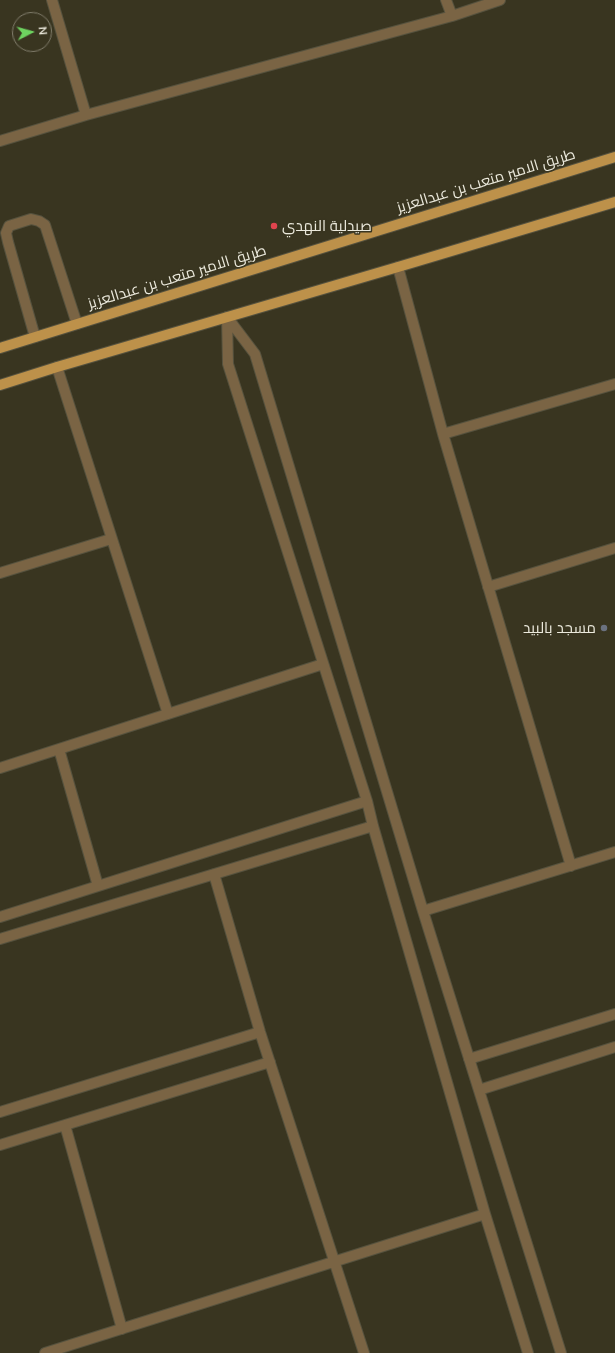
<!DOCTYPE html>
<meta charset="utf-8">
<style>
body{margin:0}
#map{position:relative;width:615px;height:1353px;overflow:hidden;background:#393520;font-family:Mulish,sans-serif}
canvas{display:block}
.north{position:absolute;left:12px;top:12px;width:40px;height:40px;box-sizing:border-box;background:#393520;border:1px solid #817d6c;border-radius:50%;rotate:84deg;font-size:11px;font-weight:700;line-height:16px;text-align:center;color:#eceadd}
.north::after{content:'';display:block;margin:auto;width:14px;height:18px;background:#6ed360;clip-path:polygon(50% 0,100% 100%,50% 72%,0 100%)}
</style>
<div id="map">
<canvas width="615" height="1353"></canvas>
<div class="north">N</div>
</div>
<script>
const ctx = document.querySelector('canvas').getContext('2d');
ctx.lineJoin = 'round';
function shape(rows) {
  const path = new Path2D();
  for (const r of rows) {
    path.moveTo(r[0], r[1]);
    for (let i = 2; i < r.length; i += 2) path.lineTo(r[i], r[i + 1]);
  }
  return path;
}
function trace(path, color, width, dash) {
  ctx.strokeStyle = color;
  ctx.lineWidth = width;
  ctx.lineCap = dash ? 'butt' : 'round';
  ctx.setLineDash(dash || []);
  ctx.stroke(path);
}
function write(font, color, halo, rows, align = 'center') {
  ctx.font = font + ' Mulish,Cairo,sans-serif';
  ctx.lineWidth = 3;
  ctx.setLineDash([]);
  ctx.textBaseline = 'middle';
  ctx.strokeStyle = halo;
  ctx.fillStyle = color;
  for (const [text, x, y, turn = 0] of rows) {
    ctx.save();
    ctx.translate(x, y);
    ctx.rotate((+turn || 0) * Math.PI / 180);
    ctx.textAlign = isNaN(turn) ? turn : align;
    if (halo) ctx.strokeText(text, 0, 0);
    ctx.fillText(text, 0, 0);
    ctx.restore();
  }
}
const minor = shape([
 [52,0,86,115],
 [446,0,452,16],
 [0,141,86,115,452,16,500,0],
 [398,267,443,434,571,866],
 [227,317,255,354,423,911,561,1353],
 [227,317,228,364,367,801,373,826,485,1214,528,1353],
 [35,337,8,242,6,233,9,226,31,219,39,221,45,225,77,324],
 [57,367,168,714],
 [443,434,615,384],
 [0,573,111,539],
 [488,587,615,548],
 [59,749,98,886],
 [0,768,323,664],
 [214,874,260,1032,364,1353],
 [423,911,615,852],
 [0,917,367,801],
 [0,939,373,826],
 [469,1059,615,1014],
 [479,1090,615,1047],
 [0,1112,260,1032],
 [65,1125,122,1329],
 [0,1145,270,1062],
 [45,1353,485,1214]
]);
const major = shape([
 [0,348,615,157],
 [0,385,57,367,398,267,615,202]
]);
const markers = [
 [274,226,4,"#e0444e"],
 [604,628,4,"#6b7280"]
];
const streetNames = [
 ["طريق الامير متعب بن عبدالعزيز",486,181,-17],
 ["طريق الامير متعب بن عبدالعزيز",177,277,-17]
];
const poiNames = [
 ["صيدلية النهدي",282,226],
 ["مسجد بالبيد",596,628,"right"]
];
trace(minor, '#56523e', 12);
trace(major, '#56523e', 12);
trace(minor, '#7a6444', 10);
trace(major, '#bd914a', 10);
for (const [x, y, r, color] of markers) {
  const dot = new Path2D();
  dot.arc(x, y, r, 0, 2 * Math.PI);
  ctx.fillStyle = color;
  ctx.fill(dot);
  trace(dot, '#393520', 1.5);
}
write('15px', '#eceadd', '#393520', streetNames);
write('15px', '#eceadd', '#393520', poiNames, 'left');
</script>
